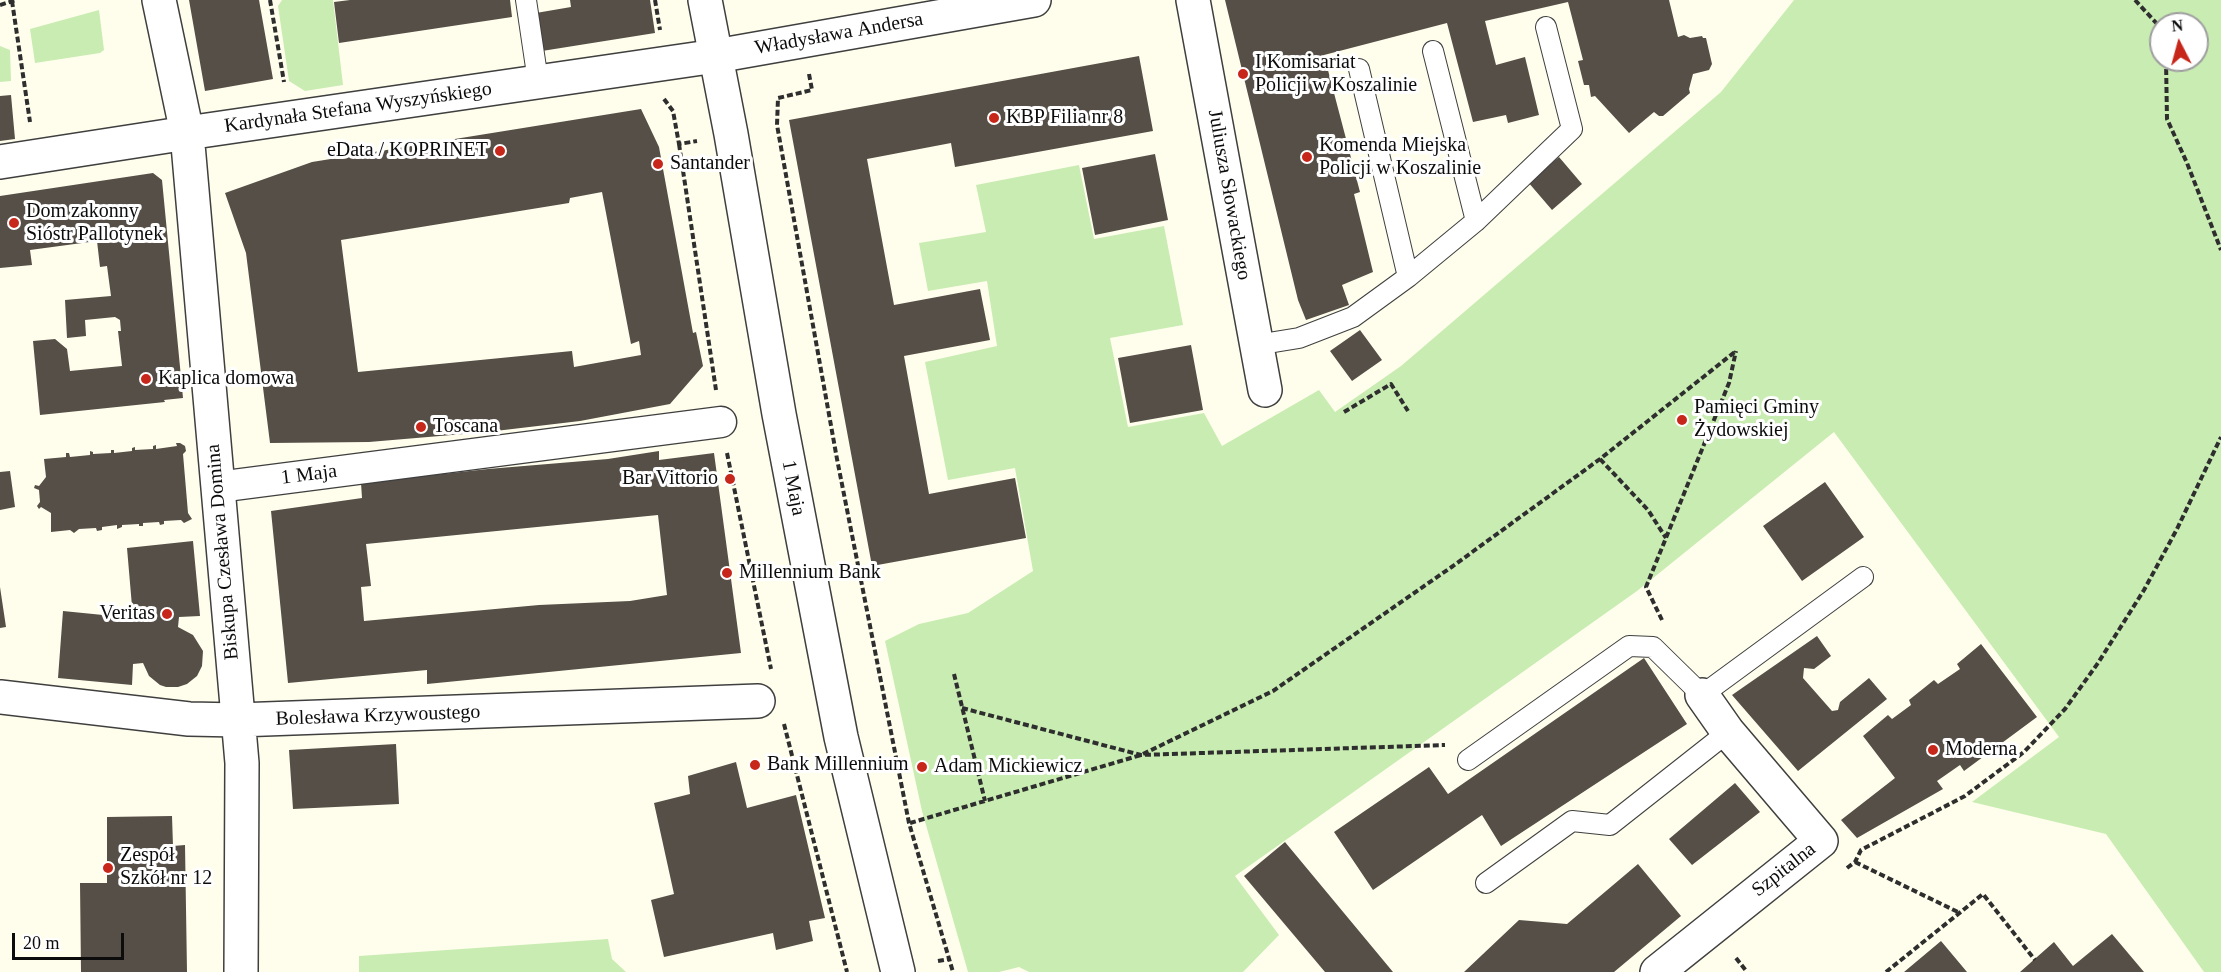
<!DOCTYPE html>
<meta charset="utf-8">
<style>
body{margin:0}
#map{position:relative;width:2221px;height:972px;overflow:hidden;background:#fffeec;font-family:"Times New Roman",serif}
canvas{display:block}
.north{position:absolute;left:2149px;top:12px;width:60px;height:60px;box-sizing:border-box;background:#fff;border:2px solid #9e9e9e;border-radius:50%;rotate:354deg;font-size:16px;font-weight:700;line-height:24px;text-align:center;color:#0c0c0c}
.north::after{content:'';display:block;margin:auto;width:21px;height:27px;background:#c7271a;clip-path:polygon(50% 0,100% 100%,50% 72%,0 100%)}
.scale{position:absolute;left:12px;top:933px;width:112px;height:27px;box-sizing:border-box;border:3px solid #0c0c0c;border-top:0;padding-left:8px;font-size:18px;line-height:21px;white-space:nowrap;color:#0c0c0c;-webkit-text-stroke:4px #fff;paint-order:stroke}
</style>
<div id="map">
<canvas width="2221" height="972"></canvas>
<div class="north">N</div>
<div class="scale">20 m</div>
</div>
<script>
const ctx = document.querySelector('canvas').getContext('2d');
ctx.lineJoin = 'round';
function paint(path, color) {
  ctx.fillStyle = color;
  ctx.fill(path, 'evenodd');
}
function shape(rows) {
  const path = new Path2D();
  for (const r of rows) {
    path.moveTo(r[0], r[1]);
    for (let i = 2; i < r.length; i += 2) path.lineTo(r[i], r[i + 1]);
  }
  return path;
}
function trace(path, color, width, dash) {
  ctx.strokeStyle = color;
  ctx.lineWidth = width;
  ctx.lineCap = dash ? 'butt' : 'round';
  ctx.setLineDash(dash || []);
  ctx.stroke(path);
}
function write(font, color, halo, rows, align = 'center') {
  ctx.font = font + ' "Times New Roman",serif';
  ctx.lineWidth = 6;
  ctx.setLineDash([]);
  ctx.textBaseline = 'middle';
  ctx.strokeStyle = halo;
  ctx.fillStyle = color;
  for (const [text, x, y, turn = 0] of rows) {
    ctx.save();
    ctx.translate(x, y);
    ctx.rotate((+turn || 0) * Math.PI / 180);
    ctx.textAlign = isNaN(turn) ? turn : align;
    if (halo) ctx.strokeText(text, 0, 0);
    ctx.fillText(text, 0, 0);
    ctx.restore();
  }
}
const green = shape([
 [282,0,333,0,343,85,305,91,289,81,278,6],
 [1794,0,2221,0,2221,972,2204,972,2106,834,1972,802,2059,737,1834,432,1637,591,1235,876,1279,935,1243,972,1029,972,1019,967,999,972,968,972,922,811,885,641,919,624,968,613,1033,571,1015,468,948,480,925,362,997,346,987,281,928,291,919,243,986,232,976,185,1079,165,1094,239,1164,226,1183,325,1110,338,1128,427,1204,413,1222,446,1319,390,1335,412,1401,366,1721,92],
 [2161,24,2197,24,2197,60,2161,60],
 [99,10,104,50,100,53,35,63,30,29],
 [0,46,10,50,11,81,0,82],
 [608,939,612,959,626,972,359,972,359,956]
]);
const building = shape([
 [189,0,259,0,273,79,205,91],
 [350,0,510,0,512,17,339,43,334,2],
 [570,0,650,0,655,33,542,51,536,13,571,7],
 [1225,0,1669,0,1678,37,1684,35,1690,38,1702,36,1703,38,1706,38,1712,64,1709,70,1693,74,1689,89,1690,93,1663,116,1659,116,1654,112,1629,133,1595,96,1591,97,1589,85,1584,85,1578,61,1583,60,1568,2,1485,21,1496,65,1525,57,1539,115,1508,123,1506,115,1473,122,1447,23,1324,55,1360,192,1354,194,1373,272,1342,285,1349,305,1306,320,1298,300],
 [1139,56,1153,131,955,167,951,143,867,159,894,305,980,289,990,340,904,356,929,494,1015,478,1026,538,872,566,789,120],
 [11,95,15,139,0,141,0,96],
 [641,109,659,147,693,333,696,332,703,366,670,404,580,421,487,432,369,442,270,443,246,253,225,193,312,162],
 [602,192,631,344,639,341,641,355,574,367,572,351,358,372,341,240,569,203,570,198],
 [1155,154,1168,220,1095,235,1082,168],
 [1559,157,1582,184,1552,210,1528,182],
 [153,173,162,180,183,398,164,400,165,402,40,415,33,341,55,339,67,349,70,371,122,366,118,331,121,331,120,320,115,317,85,320,86,336,67,338,65,300,111,296,107,266,100,267,97,241,30,250,32,265,0,268,0,196],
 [1360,330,1382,360,1352,381,1330,351],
 [1191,345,1203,410,1130,423,1118,358],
 [176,443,180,443,185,446,186,451,183,454,188,513,192,519,184,523,181,520,164,521,164,524,160,525,159,522,143,523,143,526,139,526,139,524,122,525,122,527,117,529,117,525,102,527,102,530,97,531,96,528,79,529,74,533,70,530,51,532,51,513,41,507,39,509,37,506,40,502,39,490,34,488,35,485,39,486,46,477,44,459,66,457,66,453,69,453,70,457,90,455,90,451,93,452,93,454,111,453,111,450,114,450,114,453,132,451,132,448,135,447,135,450,153,449,153,446,156,445,156,449,177,446],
 [659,451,659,460,714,453,741,653,427,684,427,670,288,683,271,511,362,498,361,483,488,469,608,459],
 [658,515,667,595,630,601,539,605,364,621,361,587,371,586,366,544],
 [10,471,15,507,0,510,0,472],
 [1825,482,1864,537,1802,581,1763,526],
 [193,541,200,616,179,617,178,627,193,635,203,651,202,666,197,676,187,684,178,687,166,687,160,685,149,676,143,663,133,664,132,685,58,678,63,611,133,618,127,548],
 [0,587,6,627,0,628],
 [1817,636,1831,656,1814,669,1804,668,1803,678,1832,711,1838,710,1840,702,1869,678,1887,699,1798,771,1732,695],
 [1981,644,2037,717,1964,771,1960,765,1937,781,1943,789,1857,838,1841,820,1895,778,1863,736,1888,715,1892,719,1911,705,1909,700,1934,680,1938,684,1960,669,1957,664],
 [1644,658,1687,724,1501,846,1482,815,1373,890,1334,832,1429,767,1448,794],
 [396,744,399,804,293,809,289,750],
 [736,762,747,808,796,795,825,918,809,921,813,941,776,950,773,933,664,957,651,900,674,894,654,803,690,794,688,776],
 [1735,783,1760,812,1692,865,1669,839],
 [172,816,173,846,185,845,187,972,81,972,80,883,107,883,107,817],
 [1285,842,1393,972,1325,972,1244,876],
 [1638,864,1681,916,1614,972,1464,972,1519,920,1567,924],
 [2112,934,2144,972,2020,972,2054,942,2073,966],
 [1941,941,1967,972,1904,972]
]);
const path = shape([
 [270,0,284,82],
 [655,0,660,30],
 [2135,0,2159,26,2161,36],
 [12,1,30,122],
 [0,5,16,0],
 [2166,60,2167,119,2187,163,2221,250],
 [809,74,812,90,778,98,777,125,837,459,909,823,953,972],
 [664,99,673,111,679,144,697,141],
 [679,144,716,390],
 [1344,412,1391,384,1408,411],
 [727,453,771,669],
 [1600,459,1648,510,1666,538],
 [1662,620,1646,587,1729,383,1736,351],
 [954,674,985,801],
 [962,708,1141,755,1445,745],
 [784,724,847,972],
 [910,823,1141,755,1273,691,1453,566,1600,459,1736,351],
 [1855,862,1960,913],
 [1847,868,1855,862,1861,850,1965,796,2024,752,2065,709,2098,663,2144,590,2177,529,2221,437],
 [1736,958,1747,972],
 [938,961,949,959],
 [1886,972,1983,894,2035,960]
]);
const service = shape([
 [526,0,538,81],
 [1433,51,1476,221],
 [1408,277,1476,221,1572,129,1546,27],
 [1256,345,1299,338,1353,317,1408,277,1359,69],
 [1468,760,1629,646,1653,647,1702,695,1863,577],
 [1486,883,1572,821,1610,825,1728,732]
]);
const pedestrian = shape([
 [218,487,721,422]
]);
const minor = shape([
 [159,0,187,133,242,763,241,972],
 [1193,0,1265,390],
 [0,162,187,133,716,56,1034,0],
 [0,697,189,719,238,720,758,701],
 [1657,972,1821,841,1728,732,1702,695]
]);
const tertiary = shape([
 [705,0,731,134,779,414,841,737,898,972]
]);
const markers = [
 [1243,74,6,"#c7271a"],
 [994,118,6,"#c7271a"],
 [500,151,6,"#c7271a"],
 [1307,157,6,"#c7271a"],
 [658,164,6,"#c7271a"],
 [14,223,6,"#c7271a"],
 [146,379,6,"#c7271a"],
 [1682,420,6,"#c7271a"],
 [421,427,6,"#c7271a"],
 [730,479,6,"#c7271a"],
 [727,573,6,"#c7271a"],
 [167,614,6,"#c7271a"],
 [1933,750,6,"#c7271a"],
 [755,765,6,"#c7271a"],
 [922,767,6,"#c7271a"],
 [108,868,6,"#c7271a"]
];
const streetNames = [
 ["Władysława Andersa",839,34,-10],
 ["Kardynała Stefana Wyszyńskiego",358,108,-8],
 ["Juliusza Słowackiego",1229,195,80],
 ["1 Maja",309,475,-7],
 ["1 Maja",793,488,79],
 ["Biskupa Czesława Domina",223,552,-95],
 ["Bolesława Krzywoustego",378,716,-2],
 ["Szpitalna",1784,870,-38]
];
const poiNames = [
 ["I Komisariat",1255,63],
 ["Policji w Koszalinie",1255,86],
 ["KBP Filia nr 8",1006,118],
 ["Komenda Miejska",1319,146],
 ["Policji w Koszalinie",1319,169],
 ["eData / KOPRINET",488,151,"right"],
 ["Santander",670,164],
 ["Dom zakonny",26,212],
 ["Sióstr Pallotynek",26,235],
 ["Kaplica domowa",158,379],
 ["Pamięci Gminy",1694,408],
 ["Żydowskiej",1694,431],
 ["Toscana",433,427],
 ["Bar Vittorio",718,479,"right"],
 ["Millennium Bank",739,573],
 ["Veritas",155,614,"right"],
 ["Moderna",1945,750],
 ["Bank Millennium",767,765],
 ["Adam Mickiewicz",934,767],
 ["Zespół",120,856],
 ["Szkół nr 12",120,879]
];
paint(green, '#c9ecb2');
paint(building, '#564f48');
trace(service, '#3f3f3f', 22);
trace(pedestrian, '#3f3f3f', 33);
trace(minor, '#3f3f3f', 36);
trace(tertiary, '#3f3f3f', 36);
trace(path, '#2e2e2e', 4, [6, 3]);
trace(service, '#fff', 20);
trace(pedestrian, '#fff', 30);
trace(minor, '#fff', 33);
trace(tertiary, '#fff', 33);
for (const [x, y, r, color] of markers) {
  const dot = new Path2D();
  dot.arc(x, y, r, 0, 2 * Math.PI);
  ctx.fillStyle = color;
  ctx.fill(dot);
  trace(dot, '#fff', 2);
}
write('20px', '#0c0c0c', '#fff', streetNames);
write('20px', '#0c0c0c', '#fff', poiNames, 'left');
</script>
